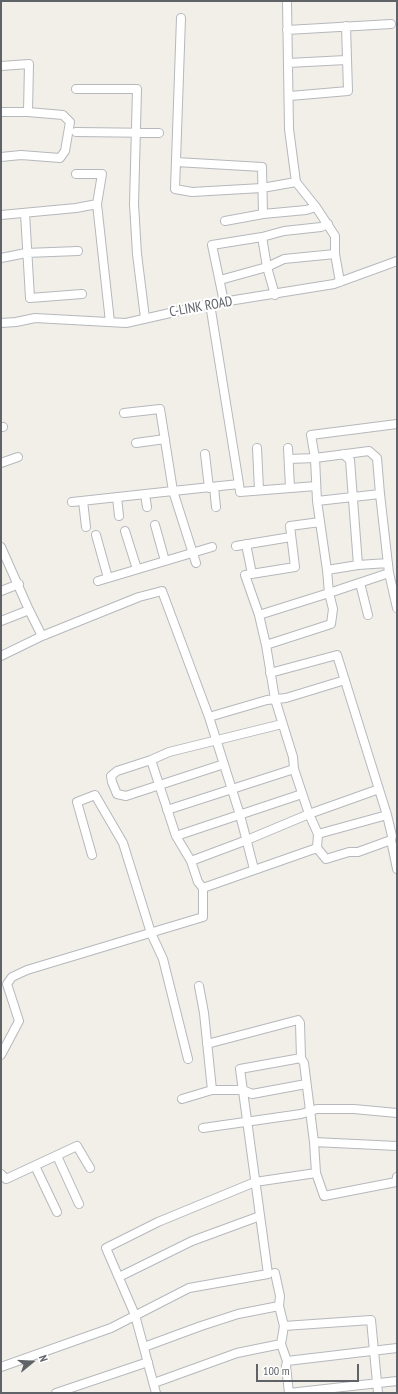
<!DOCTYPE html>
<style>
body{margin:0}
#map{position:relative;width:398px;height:1394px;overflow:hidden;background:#f1efe8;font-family:"PT Sans Narrow",sans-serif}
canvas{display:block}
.frame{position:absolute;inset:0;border:2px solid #5f6368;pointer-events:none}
.north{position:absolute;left:12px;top:1342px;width:40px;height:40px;-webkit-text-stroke:3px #fff;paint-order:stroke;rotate:72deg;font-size:11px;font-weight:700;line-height:16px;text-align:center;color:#5f6368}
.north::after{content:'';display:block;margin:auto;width:14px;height:18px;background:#5f6368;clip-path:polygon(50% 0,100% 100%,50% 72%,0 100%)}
.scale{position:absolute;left:256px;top:1364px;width:103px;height:18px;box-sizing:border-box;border:2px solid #5f6368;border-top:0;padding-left:5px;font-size:12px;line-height:14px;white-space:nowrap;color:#5f6368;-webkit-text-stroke:3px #fff;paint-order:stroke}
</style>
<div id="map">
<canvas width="398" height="1394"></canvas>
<div class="frame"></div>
<div class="north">N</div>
<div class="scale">100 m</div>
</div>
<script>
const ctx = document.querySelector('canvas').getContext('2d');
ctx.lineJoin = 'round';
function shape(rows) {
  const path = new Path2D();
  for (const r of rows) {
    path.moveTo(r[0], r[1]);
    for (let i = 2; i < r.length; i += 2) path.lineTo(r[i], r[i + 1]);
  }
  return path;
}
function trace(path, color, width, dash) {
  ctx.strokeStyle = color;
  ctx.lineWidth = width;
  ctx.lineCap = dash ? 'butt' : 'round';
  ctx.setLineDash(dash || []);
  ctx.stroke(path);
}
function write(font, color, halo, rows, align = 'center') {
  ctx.font = font + ' "PT Sans Narrow",sans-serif';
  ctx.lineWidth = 4;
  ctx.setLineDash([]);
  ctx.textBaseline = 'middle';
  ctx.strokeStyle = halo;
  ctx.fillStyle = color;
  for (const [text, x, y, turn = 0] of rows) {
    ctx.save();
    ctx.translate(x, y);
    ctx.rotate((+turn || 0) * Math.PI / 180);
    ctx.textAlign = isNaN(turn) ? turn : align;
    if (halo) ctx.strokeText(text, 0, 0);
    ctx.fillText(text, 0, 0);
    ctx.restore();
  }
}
const minor = shape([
 [287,1,289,129,296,182,316,207,335,236,335,254,340,282],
 [181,18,175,189,192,192,262,188,296,182],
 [287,30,391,24],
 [288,63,346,60],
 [1,66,29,64,28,112,1,112],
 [76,89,137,89,134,204,137,254,145,318],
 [290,96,348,91,346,26],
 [76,132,159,133],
 [1,157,21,155,60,158,65,151,70,122,63,115,28,112],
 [176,162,262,167,263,214],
 [76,174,102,174,97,204],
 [25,213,30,298,82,294],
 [1,215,76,208,97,204,110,322],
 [225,221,263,214,306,210,316,207],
 [262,237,267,267,275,295],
 [1,258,26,253,78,251],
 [220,280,267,267,284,259,335,254],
 [224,302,212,245,262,237,284,231,321,227,328,224],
 [210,304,239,484],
 [1,323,16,322,35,318,126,323,210,304,334,284,397,261],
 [1,427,3,427],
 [136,443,165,439],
 [257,448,259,490],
 [288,448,290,488],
 [205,454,209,488],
 [343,454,350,460,358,565,388,563],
 [289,459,315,458,317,501,380,494,389,573],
 [1,463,18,457],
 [214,487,216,507],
 [145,494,147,507],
 [380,494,377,458,369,451,315,458,311,435,397,424],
 [117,497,119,516],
 [83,501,86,527],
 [317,501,327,570],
 [72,502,173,491,160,409,124,413],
 [320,522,290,526,295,567,245,575,259,615,266,645,275,699,293,757,294,769,309,814,318,834,317,848,326,859,349,852,358,852,391,840],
 [155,525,165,561],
 [125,531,137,569],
 [96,535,108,578],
 [246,544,252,574],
 [236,546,291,537],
 [1,547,29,610,42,636],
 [196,563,173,491,239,484,240,492,316,486],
 [358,565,327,570,329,593,389,573,397,608],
 [98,581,212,547],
 [360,583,368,615],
 [1,591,19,584],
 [259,615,329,593,333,609,331,624,266,645],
 [1,621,29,610],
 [1,656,42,636,139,597,162,591,209,717,240,815,254,869],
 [270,673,337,655,387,815,392,836,391,840,397,869],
 [209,717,267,700,286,698,345,680],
 [224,764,126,796,117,794,112,782,111,776,117,771,151,760,169,752,282,724],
 [167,810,294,769],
 [318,834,387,815],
 [176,836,302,794],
 [92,855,77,802,95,795,123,843,151,933,163,959,188,1059],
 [191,861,247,840,309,814,379,789],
 [203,888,317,848],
 [199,986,204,1013,212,1090],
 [207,1044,298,1020,300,1023,301,1058,304,1063,314,1142,397,1146],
 [1,1055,19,1021,7,984,12,977,27,970,203,917,203,888,198,882,191,861,176,836,151,760],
 [182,1099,212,1090,243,1090,252,1094,306,1084],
 [203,1128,301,1114,317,1109,354,1109,397,1113],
 [314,1142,316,1173,324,1196,396,1182,397,1177],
 [57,1156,79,1204],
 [35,1166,57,1212],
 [1,1174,6,1179,77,1146,90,1168],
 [275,1273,280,1296,279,1306,284,1326,281,1344,287,1361,286,1366,289,1393],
 [119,1277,192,1241,260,1216],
 [284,1326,371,1320,378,1393],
 [144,1347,201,1326,238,1314,279,1306],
 [287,1361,397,1348],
 [1,1367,111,1328,189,1288,268,1274,240,1069,301,1058],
 [154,1383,237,1353,281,1344],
 [56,1393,148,1362],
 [156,1393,135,1315,106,1248,158,1222,255,1182,316,1173],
 [289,1393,397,1381]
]);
const streetNames = [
 ["C-LINK ROAD",201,307,-10]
];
trace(minor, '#b5b8bc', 10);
trace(minor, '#fff', 8);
write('14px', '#5f6368', '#fff', streetNames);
</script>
